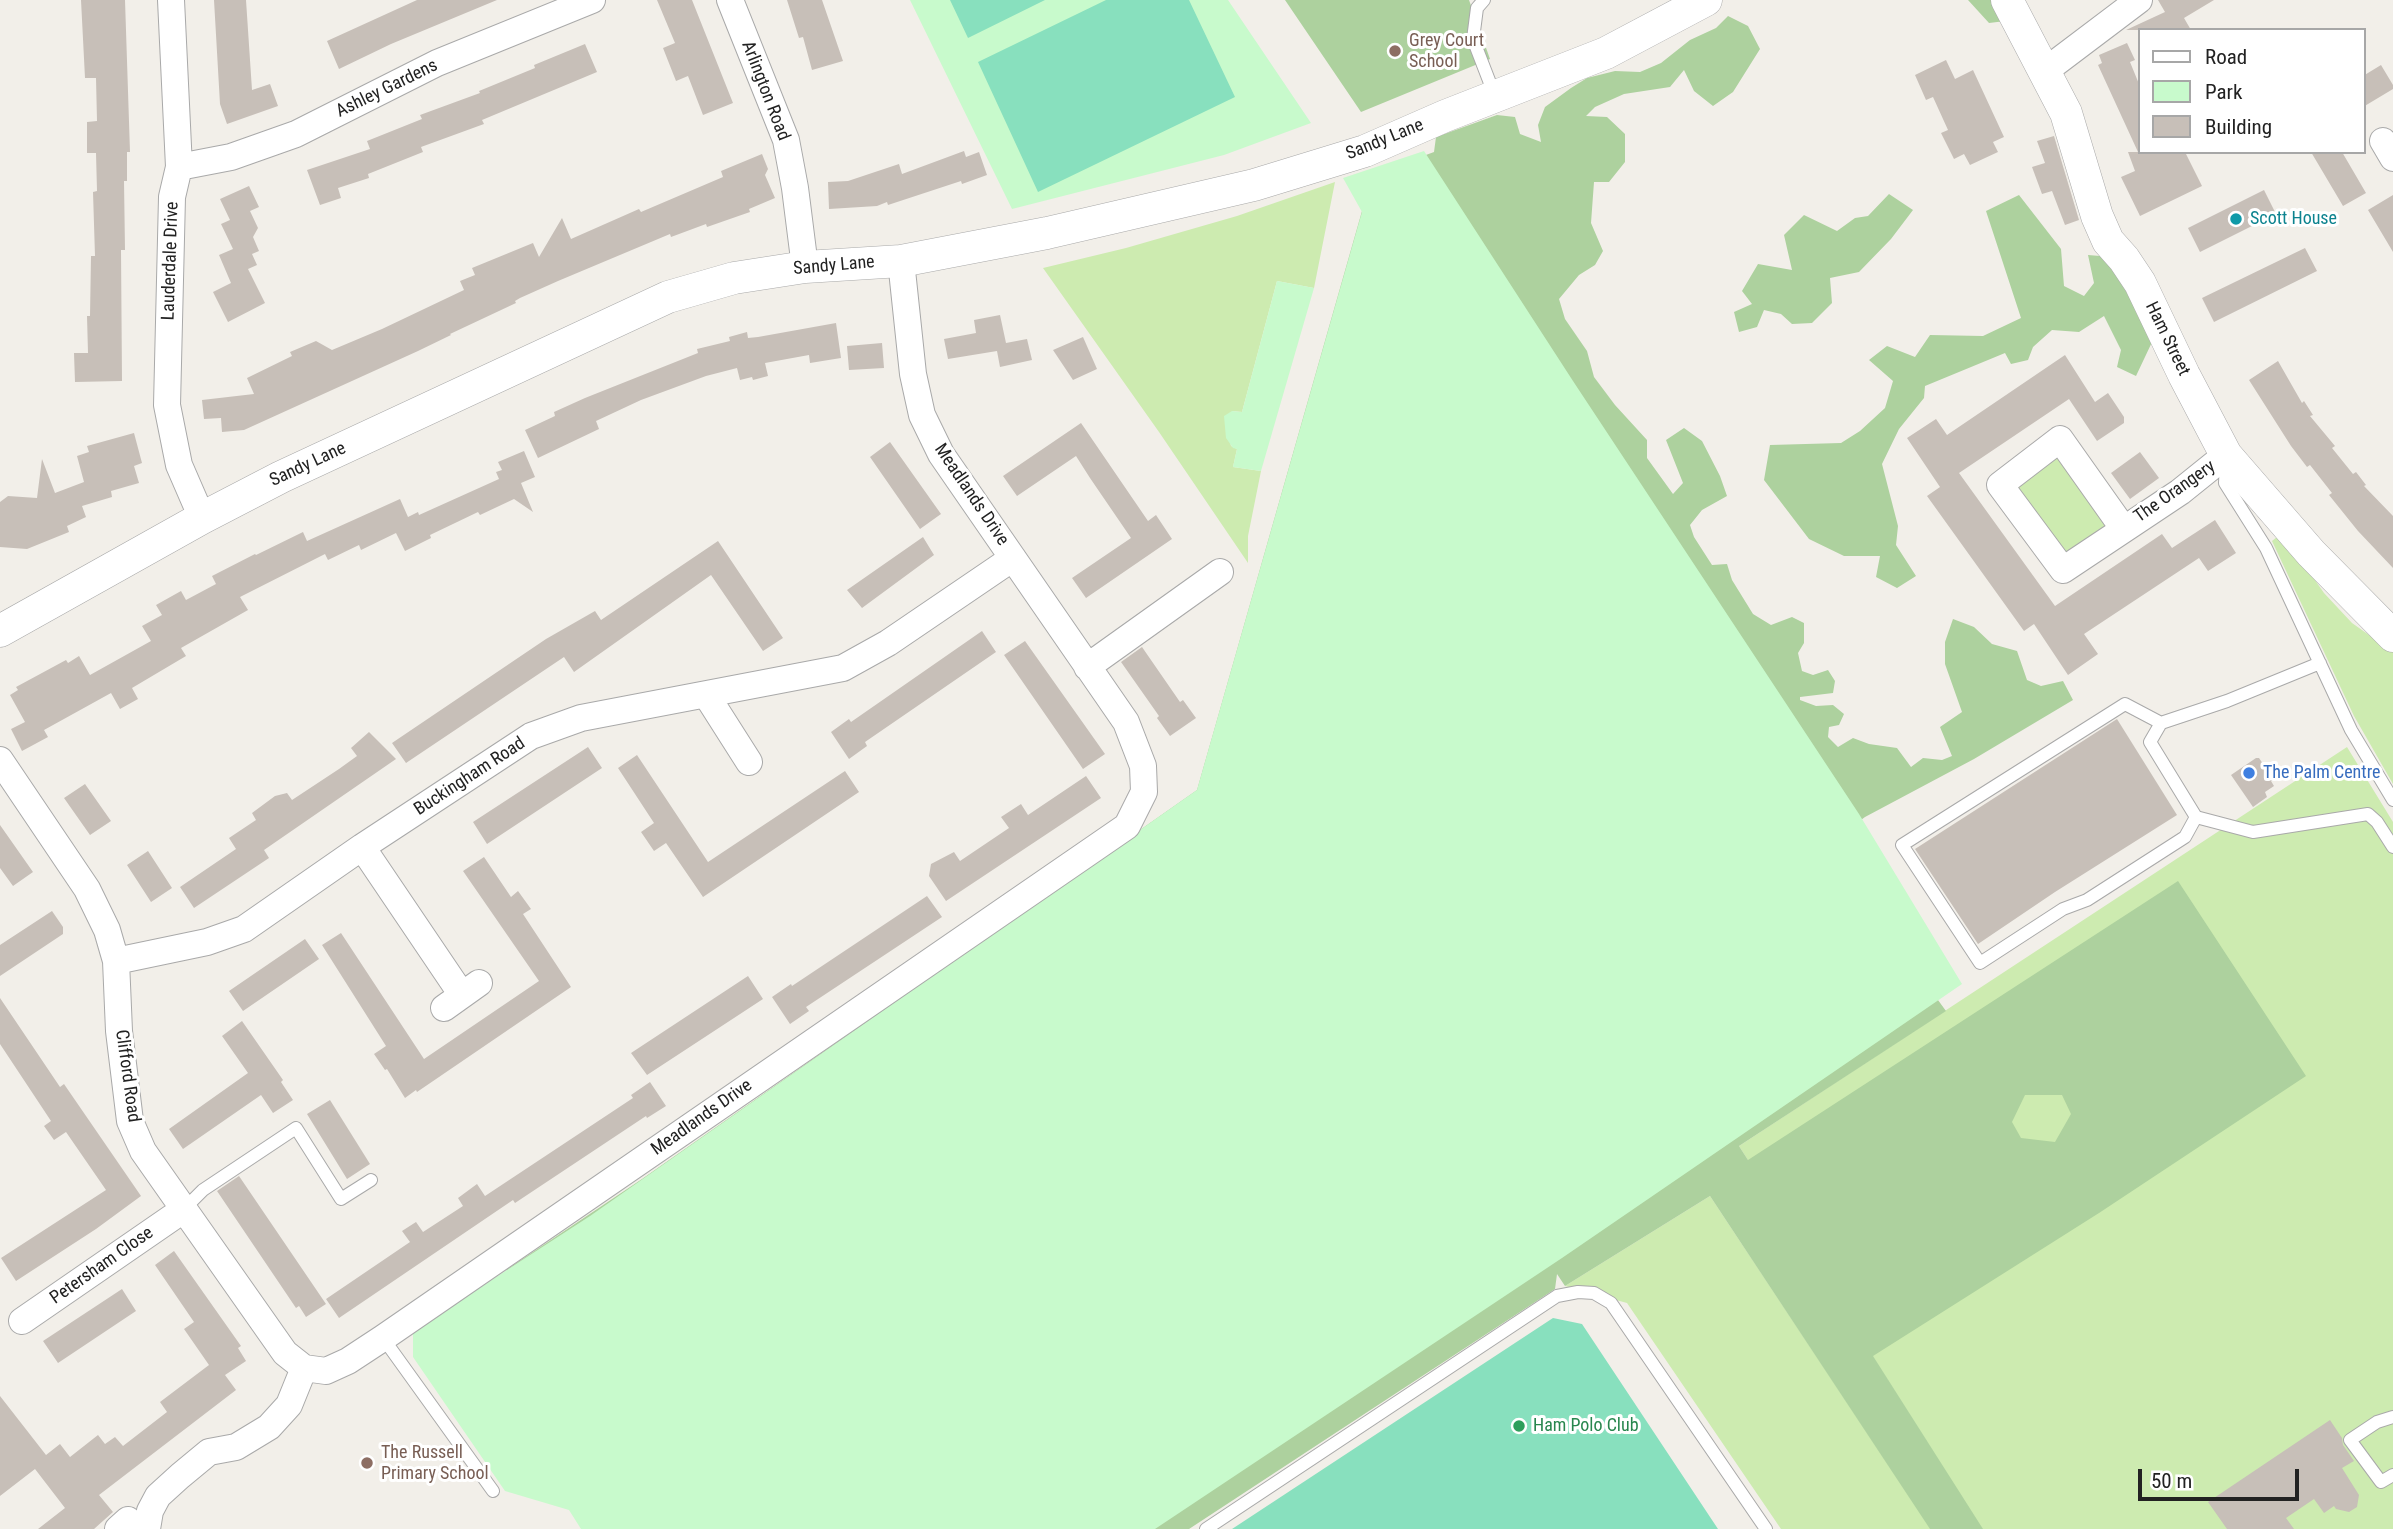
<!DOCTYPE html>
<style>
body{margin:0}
#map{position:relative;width:2393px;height:1529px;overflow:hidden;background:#f2efe9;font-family:"Roboto Condensed",sans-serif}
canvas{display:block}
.legend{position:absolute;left:2138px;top:28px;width:228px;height:126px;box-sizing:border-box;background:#fff;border:2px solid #a7a7a7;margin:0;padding:9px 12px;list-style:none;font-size:21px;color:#222}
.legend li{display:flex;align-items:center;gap:14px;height:35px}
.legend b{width:35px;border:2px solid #a7a7a7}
.scale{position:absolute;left:2138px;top:1469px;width:161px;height:32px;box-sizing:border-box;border:4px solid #222;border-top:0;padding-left:9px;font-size:21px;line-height:24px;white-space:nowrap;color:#222;-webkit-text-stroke:5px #fff;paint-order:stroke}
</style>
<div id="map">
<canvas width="2393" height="1529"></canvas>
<ul class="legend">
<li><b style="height:9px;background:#fff"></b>Road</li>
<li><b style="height:19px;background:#c8facc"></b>Park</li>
<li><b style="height:19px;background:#c7bfb8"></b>Building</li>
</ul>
<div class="scale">50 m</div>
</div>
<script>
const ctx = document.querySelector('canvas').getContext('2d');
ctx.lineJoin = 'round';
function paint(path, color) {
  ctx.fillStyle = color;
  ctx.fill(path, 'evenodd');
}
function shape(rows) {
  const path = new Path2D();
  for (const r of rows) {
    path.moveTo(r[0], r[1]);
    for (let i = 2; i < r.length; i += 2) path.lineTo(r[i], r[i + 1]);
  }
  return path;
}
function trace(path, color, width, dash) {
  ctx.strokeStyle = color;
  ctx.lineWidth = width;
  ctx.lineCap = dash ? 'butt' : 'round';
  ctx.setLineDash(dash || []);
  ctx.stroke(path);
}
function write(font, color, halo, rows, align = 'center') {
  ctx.font = font + ' "Roboto Condensed",sans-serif';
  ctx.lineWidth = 6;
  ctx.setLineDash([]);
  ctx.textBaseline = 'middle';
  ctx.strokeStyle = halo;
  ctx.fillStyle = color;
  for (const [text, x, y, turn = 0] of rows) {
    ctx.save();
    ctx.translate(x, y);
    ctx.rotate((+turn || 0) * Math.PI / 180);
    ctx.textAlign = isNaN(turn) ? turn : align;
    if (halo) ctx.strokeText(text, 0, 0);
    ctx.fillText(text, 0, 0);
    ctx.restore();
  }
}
const grass = shape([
 [1335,182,1314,288,1277,281,1242,412,1232,411,1230,441,1231,446,1237,449,1233,467,1261,471,1248,536,1248,563,1159,432,1043,268,1126,248,1237,216],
 [2053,456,2061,458,2108,527,2070,557,2060,552,2018,492,2019,479],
 [2282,533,2324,593,2352,623,2393,652,2393,784,2354,716,2272,541],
 [2347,747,2393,822,2393,1529,1982,1529,1739,1146],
 [1710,1196,1931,1529,1781,1529,1627,1303,1565,1286]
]);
const forest = shape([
 [1285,0,1469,0,1490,59,1361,112],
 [1968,0,2003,0,2014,20,1989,23],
 [1728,16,1748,26,1760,49,1733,92,1713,106,1694,91,1684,70,1670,87,1624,94,1595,107,1586,116,1607,117,1625,134,1625,162,1609,182,1594,182,1591,223,1603,251,1595,265,1579,275,1559,299,1565,319,1587,351,1594,377,1615,405,1647,440,1647,458,1673,494,1683,483,1666,440,1684,428,1702,441,1720,476,1727,496,1702,510,1690,525,1694,537,1712,565,1727,564,1732,580,1753,614,1771,625,1792,617,1804,623,1804,643,1798,653,1802,671,1813,675,1828,670,1835,681,1833,693,1800,697,1800,700,1816,706,1833,705,1844,714,1839,725,1829,727,1828,737,1838,747,1853,738,1869,744,1897,748,1911,767,1923,758,1942,760,1952,756,1940,727,1962,712,1945,664,1945,642,1953,619,1974,627,1992,644,2017,651,2027,680,2041,686,2063,681,2073,700,1974,759,1865,817,1846,831,1396,166,1434,152,1436,137,1497,115,1515,117,1520,134,1541,142,1538,125,1545,107,1571,88,1587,78,1615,71,1640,72,1661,63,1690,40,1716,28],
 [1889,194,1913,210,1891,239,1859,272,1830,278,1832,303,1812,323,1792,324,1781,314,1764,310,1757,327,1739,332,1734,312,1752,304,1742,291,1758,264,1792,270,1784,235,1804,215,1837,231,1855,218,1868,216],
 [2019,195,2061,249,2064,286,2084,296,2094,283,2088,255,2112,257,2153,340,2136,376,2117,367,2121,350,2104,316,2079,332,2052,330,2033,347,2028,360,2011,364,2005,353,1925,386,1924,398,1899,429,1882,464,1898,526,1896,545,1916,576,1897,588,1876,577,1880,556,1844,556,1809,539,1764,480,1770,445,1841,443,1860,431,1885,408,1893,381,1869,360,1887,346,1915,357,1930,335,1983,336,2021,318,1986,211],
 [1362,211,1946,1011,1739,1146,1748,1160,2178,881,2306,1076,2099,1213,1873,1356,1983,1529,1930,1529,1710,1196,1565,1286,1557,1274,1555,1289,1189,1529,1094,1529,649,1356,506,1270,642,1179,1197,790],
 [2025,1095,2062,1095,2071,1114,2055,1142,2021,1138,2012,1122]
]);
const park = shape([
 [910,0,1228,0,1311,123,1224,155,1012,209],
 [1424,151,1573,381,1859,814,1962,984,1562,1258,1155,1529,581,1529,569,1510,505,1491,413,1357,413,1331,590,1216,1197,790,1362,212,1343,178],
 [1277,281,1314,288,1261,471,1233,467,1237,449,1233,448,1226,438,1224,416,1232,411,1242,412]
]);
const pitch = shape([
 [950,0,1045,0,968,38],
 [1106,0,1189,0,1235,97,1038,192,978,62],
 [1553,1318,1582,1324,1718,1529,1232,1529]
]);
const building = shape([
 [81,0,125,0,130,152,127,152,127,181,124,181,125,250,121,250,122,381,75,382,74,353,88,353,87,316,90,316,91,256,95,256,93,192,97,191,96,153,87,153,87,122,97,121,96,78,85,78],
 [214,0,246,0,252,90,270,84,278,106,227,124,220,104],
 [417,0,497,0,391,44,339,69,327,41],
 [657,0,692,0,733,103,703,115,688,76,676,81,663,48,675,43],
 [787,0,822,0,843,61,812,70,803,37,799,38],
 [2158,0,2214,0,2184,18,2191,30,2126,30,2165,12],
 [2127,43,2135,60,2130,62,2139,84,2139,152,2185,152,2202,186,2140,216,2121,177,2135,171,2128,152,2138,152,2098,65,2102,63,2099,55],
 [585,44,597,72,482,120,484,124,421,147,423,152,368,174,369,178,338,188,341,198,320,205,307,170,370,149,367,141,422,119,420,115,480,93,479,91,535,68,534,65],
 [1946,60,1955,79,1973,70,2004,137,1993,142,1998,152,1970,165,1964,154,1954,159,1941,133,1948,130,1933,97,1926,100,1915,75],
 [2381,65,2393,85,2393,89,2363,107,2363,76],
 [2054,136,2079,220,2065,225,2052,191,2042,194,2032,167,2045,163,2037,141],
 [964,151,966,157,979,152,987,175,962,184,961,181,888,205,887,202,877,206,829,209,828,182,848,181,899,164,902,174],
 [2311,152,2342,152,2366,193,2343,206],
 [762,154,768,169,765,175,775,198,749,209,750,212,707,227,706,224,671,237,670,234,558,281,520,298,515,301,516,303,450,334,451,335,418,351,244,430,222,432,221,418,204,419,202,400,254,394,247,378,292,356,290,352,316,341,332,350,382,329,464,290,460,281,475,275,472,268,533,243,539,257,562,218,571,239,639,209,641,212,723,177,721,171],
 [249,186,259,207,250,211,258,228,253,237,259,251,252,254,257,265,248,269,265,303,228,322,213,292,231,283,219,255,233,249,221,224,230,220,220,199],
 [2264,190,2276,214,2200,252,2188,228],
 [2393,195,2393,252,2368,210],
 [2305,248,2317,271,2214,322,2202,298],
 [1000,315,1006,343,1027,339,1032,360,1000,367,997,351,948,359,944,339,976,333,974,320],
 [836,323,841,358,810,363,809,355,765,363,768,376,753,380,752,377,740,380,737,368,706,376,641,400,596,421,599,429,538,458,525,430,555,416,554,412,585,398,698,353,697,349,730,341,729,337,747,332,748,338,758,337],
 [1083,337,1097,369,1073,380,1053,350],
 [882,343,884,368,849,370,847,346],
 [2065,355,2095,402,2108,393,2124,417,2124,423,2097,441,2069,399,1959,473,2055,606,2162,534,2172,548,2215,520,2236,553,2208,571,2199,558,2084,634,2098,654,2068,675,2034,624,2024,631,1927,496,1940,487,1907,438,1936,419,1947,435],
 [2278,361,2302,403,2304,401,2313,415,2310,416,2335,446,2332,448,2353,474,2356,472,2366,485,2364,486,2393,516,2393,568,2358,531,2329,495,2332,493,2310,465,2307,467,2291,446,2249,380],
 [1081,423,1148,521,1156,515,1172,539,1086,598,1072,578,1131,538,1090,478,1076,456,1017,496,1003,476],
 [134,433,142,463,134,466,139,483,111,491,112,497,82,506,86,517,67,526,69,532,27,549,0,547,0,502,8,496,37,498,42,459,55,493,84,482,77,456,89,452,87,446],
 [890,442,941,514,920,529,870,457],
 [524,451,535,477,521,483,533,512,514,499,480,515,478,512,430,535,431,538,405,551,396,533,361,550,359,545,328,560,325,554,240,597,248,610,181,648,186,656,132,688,138,699,120,709,111,693,44,730,48,737,22,751,11,729,25,722,10,695,18,690,16,687,66,660,68,663,79,656,90,675,151,641,142,626,162,615,156,605,181,591,186,600,216,584,212,576,255,554,256,555,303,532,307,541,400,499,408,517,418,512,419,515,499,479,496,472,502,470,498,462],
 [2140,452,2159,478,2130,499,2111,473],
 [923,537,934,555,862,608,847,590],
 [718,541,783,638,763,651,711,575,574,672,564,657,406,763,392,743,546,639,595,611,601,620],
 [982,631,996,652,865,742,867,746,849,759,831,732,849,719,851,722],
 [1025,641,1105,754,1083,769,1004,655],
 [1142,647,1180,702,1183,700,1196,718,1170,736,1157,718,1159,716,1121,662],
 [2117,719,2177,815,2055,892,1978,944,1915,849],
 [369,732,396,759,264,850,269,858,194,908,180,887,236,849,229,838,256,820,252,813,275,796,287,793,292,800,339,769,357,756,351,748],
 [588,747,602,768,487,844,473,822],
 [637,755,708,862,845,771,859,792,703,897,666,843,654,851,641,832,654,823,618,768],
 [2256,758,2259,758,2274,780,2271,781,2274,786,2265,792,2267,797,2253,807,2231,775],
 [1086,776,1101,798,946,901,929,876,931,864,954,852,960,861,1009,828,1001,817,1021,804,1028,815],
 [85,784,111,821,90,835,64,798],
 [0,825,33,872,13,886,0,868],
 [148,851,172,888,151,902,127,865],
 [484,857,511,897,518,891,531,909,523,914,571,987,417,1092,416,1090,405,1098,387,1069,385,1070,374,1054,386,1046,322,945,341,933,424,1059,539,981,463,871],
 [927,896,942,917,806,1007,809,1011,790,1024,772,997,791,984,792,986],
 [52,911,63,927,63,934,0,976,0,945],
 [305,939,319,959,243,1011,229,991],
 [748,976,763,999,647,1075,631,1053],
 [0,998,60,1087,64,1084,141,1196,96,1229,16,1281,1,1258,106,1190,66,1132,54,1140,44,1126,51,1121,0,1044],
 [242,1021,283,1080,281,1082,293,1100,273,1113,261,1095,183,1149,169,1129,248,1073,222,1036],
 [650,1082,666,1106,647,1118,646,1116,515,1203,513,1200,339,1318,326,1299,410,1242,402,1231,416,1222,423,1232,463,1206,458,1198,477,1184,485,1196,633,1098,631,1095],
 [330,1100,370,1164,347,1179,307,1114],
 [239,1176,326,1304,306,1317,299,1306,296,1308,217,1191],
 [174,1251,241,1346,238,1348,246,1361,225,1375,236,1390,99,1495,113,1512,94,1529,38,1529,65,1508,35,1469,0,1496,0,1396,46,1455,60,1444,70,1457,98,1435,105,1444,115,1437,123,1446,167,1412,160,1402,209,1365,184,1329,194,1322,155,1265],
 [122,1289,136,1311,58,1363,43,1341],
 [2330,1420,2342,1438,2343,1445,2354,1461,2342,1468,2359,1495,2357,1507,2349,1512,2336,1509,2334,1506,2324,1513,2314,1499,2286,1518,2294,1529,2227,1529,2208,1502]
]);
const service = shape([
 [1484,0,1477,8,1473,39,1495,96],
 [2226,461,2225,483,2266,548,2351,730,2393,800],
 [2161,723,2125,704,1902,845,1980,963,2063,909,2087,900,2185,837,2196,817,2150,742,2161,723,2227,701,2320,663],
 [2196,817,2253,832,2368,814,2377,822,2393,847],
 [183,1210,203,1190,296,1128,341,1199,371,1180],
 [383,1338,493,1491],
 [2393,1417,2377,1422,2350,1440,2381,1482,2393,1475],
 [1206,1529,1557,1296,1578,1292,1594,1293,1611,1303,1766,1529]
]);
const minor = shape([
 [171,0,179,167,172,197,167,405,179,465,202,518],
 [730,0,786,140,795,188,805,267],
 [2045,71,2139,0],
 [2383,141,2393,158],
 [179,167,231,157,296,134,437,63,592,0],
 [2123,528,2060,439,2000,485,2063,570,2180,492,2226,455],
 [1087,667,1220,572],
 [707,696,749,762],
 [0,760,87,889,107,930,116,961,119,1031,130,1121,143,1151,285,1353,304,1368],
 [362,847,462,995],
 [116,961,207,942,244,929,362,847,531,736,581,718,843,668,888,643,1013,558],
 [444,1008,479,983],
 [22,1321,183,1210],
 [304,1368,326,1371,348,1361,383,1338,1127,826,1144,792,1143,766,1126,722,941,454,922,415,913,374,901,261],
 [118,1529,128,1520],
 [147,1529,150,1511,158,1496,180,1476,209,1452,236,1447,269,1427,289,1405,304,1368]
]);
const tertiary = shape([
 [2007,0,2066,113,2097,216,2108,241,2124,259,2140,283,2184,375,2226,455,2311,553,2393,636],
 [0,631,202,518,281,477,668,297,734,278,805,267,901,261,1047,233,1254,185,1365,151,1445,116,1606,53,1706,0]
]);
const markers = [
 [1395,51,7,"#8d6e63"],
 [2236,219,7,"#0f9aa8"],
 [2249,773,7,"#3f7fe0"],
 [1519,1426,7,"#2e9e5b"],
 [367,1463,7,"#8d6e63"]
];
const educationNames = [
 ["Grey Court",1409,41],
 ["School",1409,62],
 ["The Russell",381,1453],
 ["Primary School",381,1474]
];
const streetNames = [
 ["Ashley Gardens",387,89,-26],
 ["Arlington Road",765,91,69],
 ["Sandy Lane",1385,140,-22],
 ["Lauderdale Drive",171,261,-88],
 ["Sandy Lane",834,266,-5],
 ["Ham Street",2167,339,64],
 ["Sandy Lane",308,465,-25],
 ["The Orangery",2175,492,-35],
 ["Meadlands Drive",971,495,56],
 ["Buckingham Road",470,777,-33],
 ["Clifford Road",127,1076,82],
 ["Meadlands Drive",702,1118,-35],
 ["Petersham Close",102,1266,-35]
];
const cultureNames = [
 ["Scott House",2250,219]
];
const shopNames = [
 ["The Palm Centre",2263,773]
];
const leisureNames = [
 ["Ham Polo Club",1533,1426]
];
paint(grass, '#cdebb0');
paint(forest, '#add19e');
paint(park, '#c8facc');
paint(pitch, '#88e0be');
paint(building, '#c7bfb8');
trace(service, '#a9a9a9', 14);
trace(minor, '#a9a9a9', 28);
trace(tertiary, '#a9a9a9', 33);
trace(service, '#fff', 12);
trace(minor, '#fff', 26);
trace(tertiary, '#fff', 32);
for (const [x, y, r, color] of markers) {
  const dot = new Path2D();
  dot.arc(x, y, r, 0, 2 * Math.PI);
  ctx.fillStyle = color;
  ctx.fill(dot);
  trace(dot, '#fff', 2.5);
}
write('18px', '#785e54', '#fff', educationNames, 'left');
write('18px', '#222', '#fff', streetNames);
write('18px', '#0d838f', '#fff', cultureNames, 'left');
write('18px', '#366cbe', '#fff', shopNames, 'left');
write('18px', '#27864d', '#fff', leisureNames, 'left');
</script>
